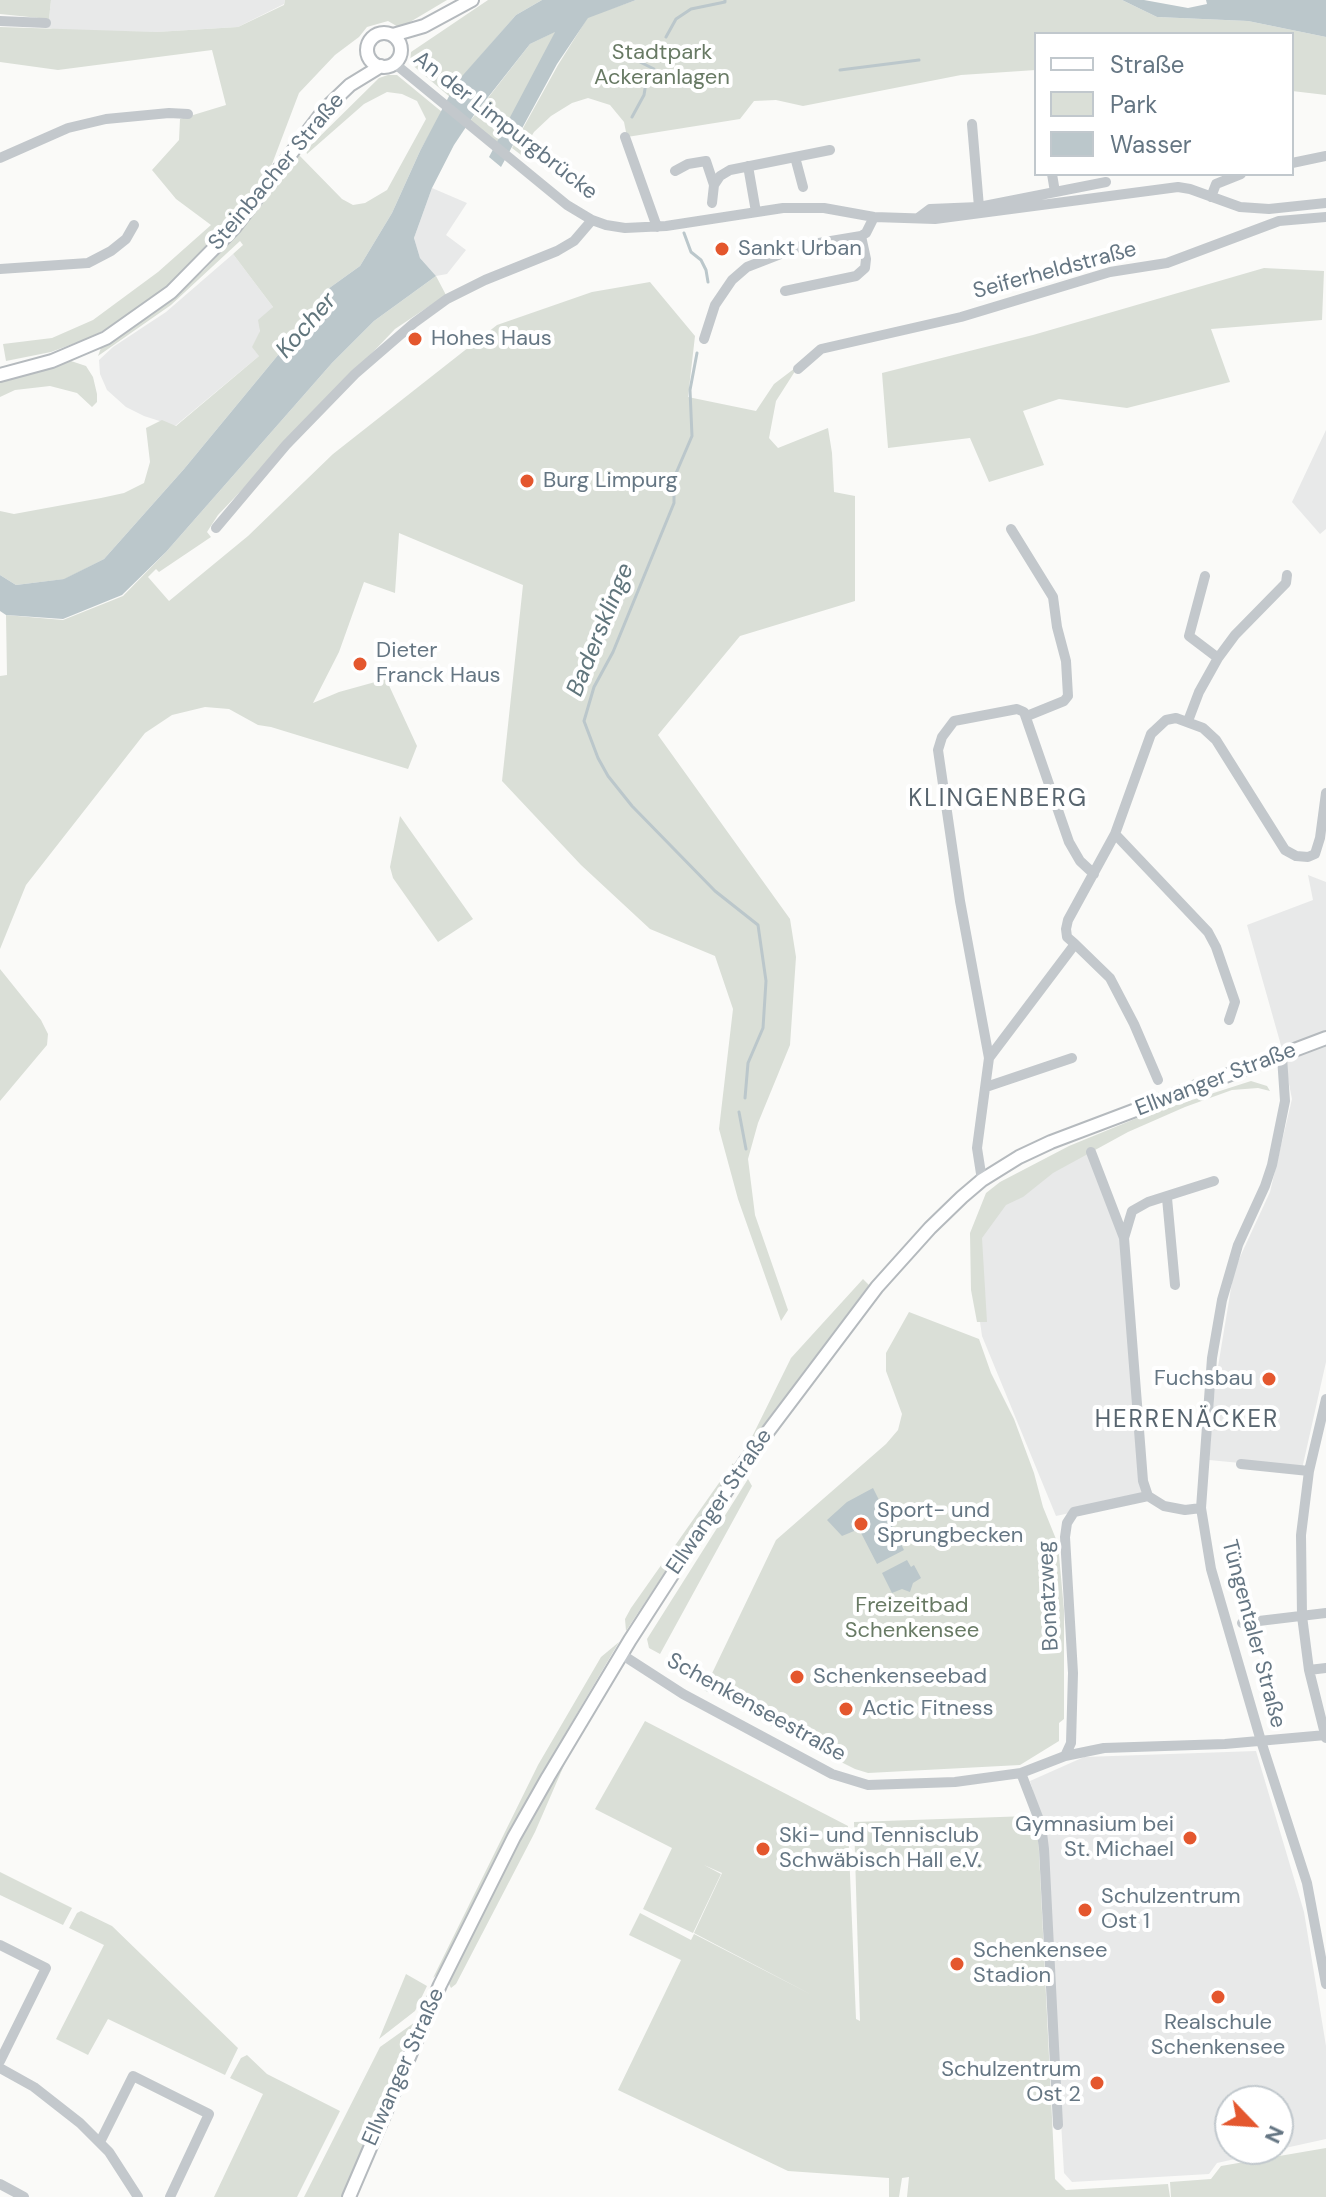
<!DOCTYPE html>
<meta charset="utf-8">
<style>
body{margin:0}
#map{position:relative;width:1326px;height:2197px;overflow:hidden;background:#fafaf8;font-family:"DM Sans",sans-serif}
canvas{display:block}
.legend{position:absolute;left:1034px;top:32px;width:260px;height:144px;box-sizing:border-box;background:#fff;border:2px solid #c1c8cd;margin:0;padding:10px 14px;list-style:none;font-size:24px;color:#657683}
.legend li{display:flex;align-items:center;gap:16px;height:40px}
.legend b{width:40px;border:2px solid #c1c8cd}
.north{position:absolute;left:1214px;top:2085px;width:80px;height:80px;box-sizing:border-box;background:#fff;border:2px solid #c1c8cd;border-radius:50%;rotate:115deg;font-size:22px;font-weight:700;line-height:32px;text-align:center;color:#657683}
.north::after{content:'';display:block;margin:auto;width:28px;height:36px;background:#e4572e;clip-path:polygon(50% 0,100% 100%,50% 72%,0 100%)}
</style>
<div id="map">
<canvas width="1326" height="2197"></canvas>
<ul class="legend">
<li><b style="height:10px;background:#fff"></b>Straße</li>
<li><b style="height:22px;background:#dadfd7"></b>Park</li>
<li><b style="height:22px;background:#bbc7cb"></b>Wasser</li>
</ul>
<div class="north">N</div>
</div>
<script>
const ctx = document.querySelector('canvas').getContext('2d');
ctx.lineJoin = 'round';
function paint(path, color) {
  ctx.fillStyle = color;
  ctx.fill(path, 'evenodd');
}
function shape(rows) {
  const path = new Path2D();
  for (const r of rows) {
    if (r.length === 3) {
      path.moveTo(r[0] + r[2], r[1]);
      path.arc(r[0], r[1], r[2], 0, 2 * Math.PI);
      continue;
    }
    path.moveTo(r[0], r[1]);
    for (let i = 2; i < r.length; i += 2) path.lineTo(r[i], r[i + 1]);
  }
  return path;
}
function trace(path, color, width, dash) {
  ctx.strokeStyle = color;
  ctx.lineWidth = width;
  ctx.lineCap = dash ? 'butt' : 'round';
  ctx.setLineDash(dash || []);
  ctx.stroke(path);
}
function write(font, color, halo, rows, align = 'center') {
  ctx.font = font + ' "DM Sans",sans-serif';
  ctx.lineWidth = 8;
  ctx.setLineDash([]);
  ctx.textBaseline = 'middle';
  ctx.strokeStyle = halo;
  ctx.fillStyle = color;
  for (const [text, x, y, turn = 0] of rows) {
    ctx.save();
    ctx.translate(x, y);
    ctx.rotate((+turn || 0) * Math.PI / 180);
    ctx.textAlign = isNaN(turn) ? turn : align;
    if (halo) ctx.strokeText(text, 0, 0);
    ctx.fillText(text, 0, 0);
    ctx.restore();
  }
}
const built = shape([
 [51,0,285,0,284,4,238,27,156,32,63,31,48,28],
 [432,188,467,203,446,235,466,250,447,274,436,276,420,258,414,238],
 [233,254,273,307,260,327,259,356,175,426,144,416,126,407,107,390,100,374,99,360,113,347,166,312],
 [1326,430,1326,529,1320,534,1292,502],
 [1308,875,1326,882,1326,1362,1302,1469,1209,1460,1215,1385,1234,1270,1270,1192,1292,1099,1282,1049,1247,925,1313,900],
 [1091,1152,1124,1238,1148,1496,1056,1516,982,1336,974,1279,981,1210,1000,1193],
 [1256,1751,1304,1912,1326,2046,1326,2139,1217,2163,1209,2174,1072,2182,1064,2173,1045,1846,1042,1822,1030,1781,1084,1757],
 [1230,2101,1278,2101,1278,2149,1230,2149]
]);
const green = shape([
 [0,0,51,0,49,19,0,14],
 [285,0,447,0,400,28,388,21,367,27,359,37,335,55,299,93,269,172,221,232,181,275,151,300,113,326,86,339,51,352,6,361,3,344,52,338,93,320,158,272,211,225,176,199,152,170,179,140,180,119,226,105,212,50,58,70,0,62,0,27,156,32,238,27,284,5],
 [488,0,542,0,516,15,457,83,450,97,410,63,411,52],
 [636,0,1122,0,1157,17,1248,21,1326,37,1326,95,1292,91,1292,34,1036,34,1036,70,961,75,803,106,776,100,754,101,740,119,627,137,624,122,610,105,588,98,572,103,551,116,534,132,525,147,525,158,512,148,558,65,588,17],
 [556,31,526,91,494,148,467,125,530,44],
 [388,75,397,75,442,112,420,151,392,213,360,266,321,294,316,309,184,469,104,559,65,579,16,585,0,575,0,511,14,514,101,498,124,493,144,483,150,462,146,428,162,420,176,426,259,356,252,347,260,331,258,320,273,307,233,254,243,245,240,241,171,305,98,356,102,345,152,315,205,269,236,235,298,154,342,199,353,205,365,203,387,190,426,119,417,101,402,94,387,92,364,104,307,154,306,150,379,78],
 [1264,268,1324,271,1322,320,1211,329,1230,382,1127,408,1059,399,1023,411,1044,465,989,482,970,438,888,448,882,373,1033,335],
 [436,276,446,295,395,329,218,515,207,532,211,537,159,572,156,569,148,577,169,601,248,536,333,454,497,325,592,292,650,282,695,336,688,397,756,411,774,384,799,365,776,401,769,438,778,448,828,428,832,453,834,492,855,496,855,601,740,636,658,735,790,919,796,957,790,1045,758,1123,748,1159,755,1215,788,1310,781,1321,738,1199,719,1129,733,1009,715,956,650,929,581,865,502,781,523,585,399,533,395,593,364,582,339,652,313,703,339,692,386,679,417,746,408,769,271,727,258,725,229,709,205,707,172,715,145,733,26,885,0,949,0,676,7,675,6,615,63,620,123,596,166,552,332,363,374,321],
 [71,361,86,366,93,377,97,394,97,402,92,407,77,393,50,386,15,390,0,397,0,380],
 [400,816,473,919,438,942,393,878,390,867],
 [0,969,41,1020,48,1034,47,1045,0,1101],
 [1251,1081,1267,1086,1270,1091,1258,1088,1232,1090,1185,1107,1128,1132,1053,1173,1023,1197,1006,1205,982,1238,987,1322,977,1322,971,1290,970,1233,986,1193,1000,1182,1069,1146,1142,1116],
 [863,1279,869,1285,747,1447,791,1358],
 [909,1312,979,1339,991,1373,1014,1419,1034,1473,1043,1507,1058,1544,1064,1610,1064,1719,1059,1723,1059,1741,1020,1765,868,1773,855,1769,811,1747,704,1690,776,1540,886,1444,898,1430,902,1414,886,1371,886,1353],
 [733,1463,734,1468,626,1631,625,1619,631,1608],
 [748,1479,752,1486,660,1654,649,1648,647,1639],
 [619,1642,552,1756,475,1900,442,1970,433,1978,538,1765,601,1657],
 [645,1721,848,1826,856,2019,860,2021,854,1822,1029,1816,1038,1831,1055,2179,1066,2190,1168,2184,1170,2197,907,2197,909,2177,902,2178,899,2197,889,2197,889,2178,788,2171,618,2090,681,1960,629,1935,640,1913,691,1940,694,1934,812,1995,694,1933,722,1873,704,1865,721,1874,693,1933,643,1909,672,1848,595,1809],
 [565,1763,535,1832,456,1984,451,1988,448,1982,500,1876,533,1814],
 [0,1872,72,1908,63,1925,0,1895],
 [81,1911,112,1926,238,2048,225,2075,108,2019,88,2055,56,2039,104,1945,69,1928,77,1913],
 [406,1974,427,1986,415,2011,379,2039],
 [418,2020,342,2197,304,2197,380,2047],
 [247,2055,267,2074,340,2111,297,2197,214,2197,263,2094,230,2078,241,2058],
 [1326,2148,1326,2197,1171,2197,1170,2182,1211,2179,1221,2166]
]);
const water = shape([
 [542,0,636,0,588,18,557,64,501,167,489,157,555,32,530,44,474,115,454,145,432,188,414,238,420,258,436,276,374,321,332,363,166,552,122,595,63,619,6,615,0,611,0,575,16,585,64,579,104,559,184,469,316,309,321,294,360,266,392,213,420,151,456,83,516,15],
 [1122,0,1144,0,1188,8,1207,4,1206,0,1326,0,1326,37,1248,21,1157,17],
 [873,1488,904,1550,877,1564,859,1529,842,1536,827,1520,847,1502],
 [907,1560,911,1567,914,1565,921,1578,913,1583,910,1592,902,1589,892,1593,882,1573]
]);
const stream = shape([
 [666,37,676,19,691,9,725,2,725,0],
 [840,70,919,60],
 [632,117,644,95,646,83,655,73,654,69,634,59,636,54,662,49,665,45],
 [684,233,691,252,701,260,706,270,708,282],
 [697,353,690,390,692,436,674,478,674,503,613,652,594,687,584,721,598,758,608,776,632,806,715,891,758,925,766,981,763,1028,748,1063,745,1098],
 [739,1112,746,1149]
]);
const minor = shape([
 [0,21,46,23],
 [394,63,567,205,592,220,606,225,625,228,666,226,783,208,824,208,874,217,935,219,1178,187,1190,189,1240,207,1269,209,1326,203],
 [972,124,979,207],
 [625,137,657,227],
 [795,157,803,187],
 [0,158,68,128,106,119,169,113,188,114],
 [1292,163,1326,156],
 [748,166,756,212],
 [675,171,688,164,706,161,714,185],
 [1052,174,1055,192],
 [1211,197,1216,184,1241,174],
 [712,203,714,185,720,176,730,170,830,150],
 [918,218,930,209,979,207,1106,182],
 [0,269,88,263,111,251,126,239,134,225],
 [785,291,856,276,865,268,866,259,861,236],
 [704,339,715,305,732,280,747,267,801,246,861,236,866,233,874,217],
 [798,369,821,349,961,317,1110,272,1167,263,1279,221,1326,217],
 [216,528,286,445,355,374,414,323,447,299,485,280,557,251,574,241,592,220],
 [1011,529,1053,597,1057,627,1066,661,1068,696,1064,701,1027,716],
 [1205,576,1189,636,1218,658],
 [1188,721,1199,692,1218,658,1235,635,1286,583,1287,575],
 [1115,834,1208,932,1216,947,1235,1002,1229,1020],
 [1075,944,1110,978,1134,1024,1158,1080],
 [1282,1057,1285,1101,1272,1165,1265,1186,1238,1245,1222,1300,1212,1358,1201,1508,1211,1569,1261,1741,1307,1883,1326,1984],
 [989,1058,960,901,938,750,942,737,954,721,1017,709,1024,712,1069,842,1080,861,1094,874],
 [986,1087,1072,1058],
 [1091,1152,1124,1238],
 [982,1180,977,1148,989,1058,1075,944,1067,937,1066,929,1068,920,1115,834,1151,734,1166,720,1176,718,1203,728,1216,740,1285,850,1296,856,1308,857,1315,854,1320,838,1326,793],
 [1167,1198,1175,1285],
 [1326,1399,1309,1471,1301,1535,1302,1616,1309,1670,1326,1738],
 [1241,1464,1309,1471],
 [1201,1508,1185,1510,1164,1506,1148,1496,1143,1481,1124,1238,1132,1211,1148,1202,1214,1181],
 [1242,1623,1326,1613],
 [621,1654,683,1694,832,1774,868,1785,955,1782,1021,1773,1065,1756,1104,1748,1225,1744,1326,1735],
 [1309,1670,1326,1668],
 [1065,1756,1071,1743,1073,1673,1065,1537,1067,1523,1074,1512,1148,1496],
 [1021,1773,1041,1825,1044,1849,1058,2125],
 [0,1945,46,1968,0,2061],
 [0,2068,34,2087,80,2123,109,2152,138,2197],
 [100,2142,133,2076,209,2114,170,2197],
 [0,2184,24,2197]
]);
const major = shape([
 [384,50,17],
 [393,35,424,26,472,0],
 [0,375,52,361,106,338,171,292,234,228,325,109,350,85,381,66],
 [349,2197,440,1985,514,1837,548,1777,630,1640,745,1462,877,1287,930,1228,962,1197,982,1180,1019,1157,1051,1142,1326,1038]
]);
const markers = [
 [722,249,8,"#e4572e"],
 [415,339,8,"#e4572e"],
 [527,481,8,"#e4572e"],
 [360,664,8,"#e4572e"],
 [1269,1379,8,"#e4572e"],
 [861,1524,8,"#e4572e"],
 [797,1677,8,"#e4572e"],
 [846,1709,8,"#e4572e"],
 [1190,1838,8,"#e4572e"],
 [763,1849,8,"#e4572e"],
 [1085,1910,8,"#e4572e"],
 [957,1964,8,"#e4572e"],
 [1218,1997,8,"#e4572e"],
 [1097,2083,8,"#e4572e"]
];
const parkNames = [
 ["Stadtpark",662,53],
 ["Ackeranlagen",662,78],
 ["Freizeitbad",912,1606],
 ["Schenkensee",912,1631]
];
const streetNames = [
 ["An der Limpurgbrücke",505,126,38],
 ["Steinbacher Straße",277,172,-50],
 ["Seiferheldstraße",1055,271,-15],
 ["Ellwanger Straße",1216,1080,-21],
 ["Ellwanger Straße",720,1502,-56],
 ["Bonatzweg",1049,1596,-93],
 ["Tüngentaler Straße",1253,1634,75],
 ["Schenkenseestraße",756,1708,29],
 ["Ellwanger Straße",404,2067,-66]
];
const poiNames = [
 ["Sankt Urban",738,249],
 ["Hohes Haus",431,339],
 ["Burg Limpurg",543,481],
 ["Dieter",376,651],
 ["Franck Haus",376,676],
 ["Fuchsbau",1253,1379,"right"],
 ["Sport- und",877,1511],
 ["Sprungbecken",877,1536],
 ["Schenkenseebad",813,1677],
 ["Actic Fitness",862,1709],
 ["Gymnasium bei",1174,1825,"right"],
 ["St. Michael",1174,1850,"right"],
 ["Ski- und Tennisclub",779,1836],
 ["Schwäbisch Hall e.V.",779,1861],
 ["Schulzentrum",1101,1897],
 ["Ost 1",1101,1922],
 ["Schenkensee",973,1951],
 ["Stadion",973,1976],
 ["Realschule",1218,2023,"center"],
 ["Schenkensee",1218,2048,"center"],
 ["Schulzentrum",1081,2070,"right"],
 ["Ost 2",1081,2095,"right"]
];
const waterNames = [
 ["Kocher",307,326,-49],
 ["Badersklinge",601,630,-68]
];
const neighbourhoodNames = [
 ["KLINGENBERG",998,800],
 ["HERRENÄCKER",1187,1421]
];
paint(built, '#e8e9e9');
paint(green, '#dadfd7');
paint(water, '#bbc7cb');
trace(stream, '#bbc7cb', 3);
trace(major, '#b5babe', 16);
trace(minor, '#c3c8cc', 10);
trace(major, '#fff', 12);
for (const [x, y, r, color] of markers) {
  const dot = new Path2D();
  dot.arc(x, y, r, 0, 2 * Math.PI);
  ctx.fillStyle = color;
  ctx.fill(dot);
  trace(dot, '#fff', 3);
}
write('22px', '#687a64', '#fff', parkNames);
write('22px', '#657683', '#fff', streetNames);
write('22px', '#657683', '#fff', poiNames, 'left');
write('italic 24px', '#60757c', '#fff', waterNames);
ctx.letterSpacing = '2px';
write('24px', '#57646e', '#fff', neighbourhoodNames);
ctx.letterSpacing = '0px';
</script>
